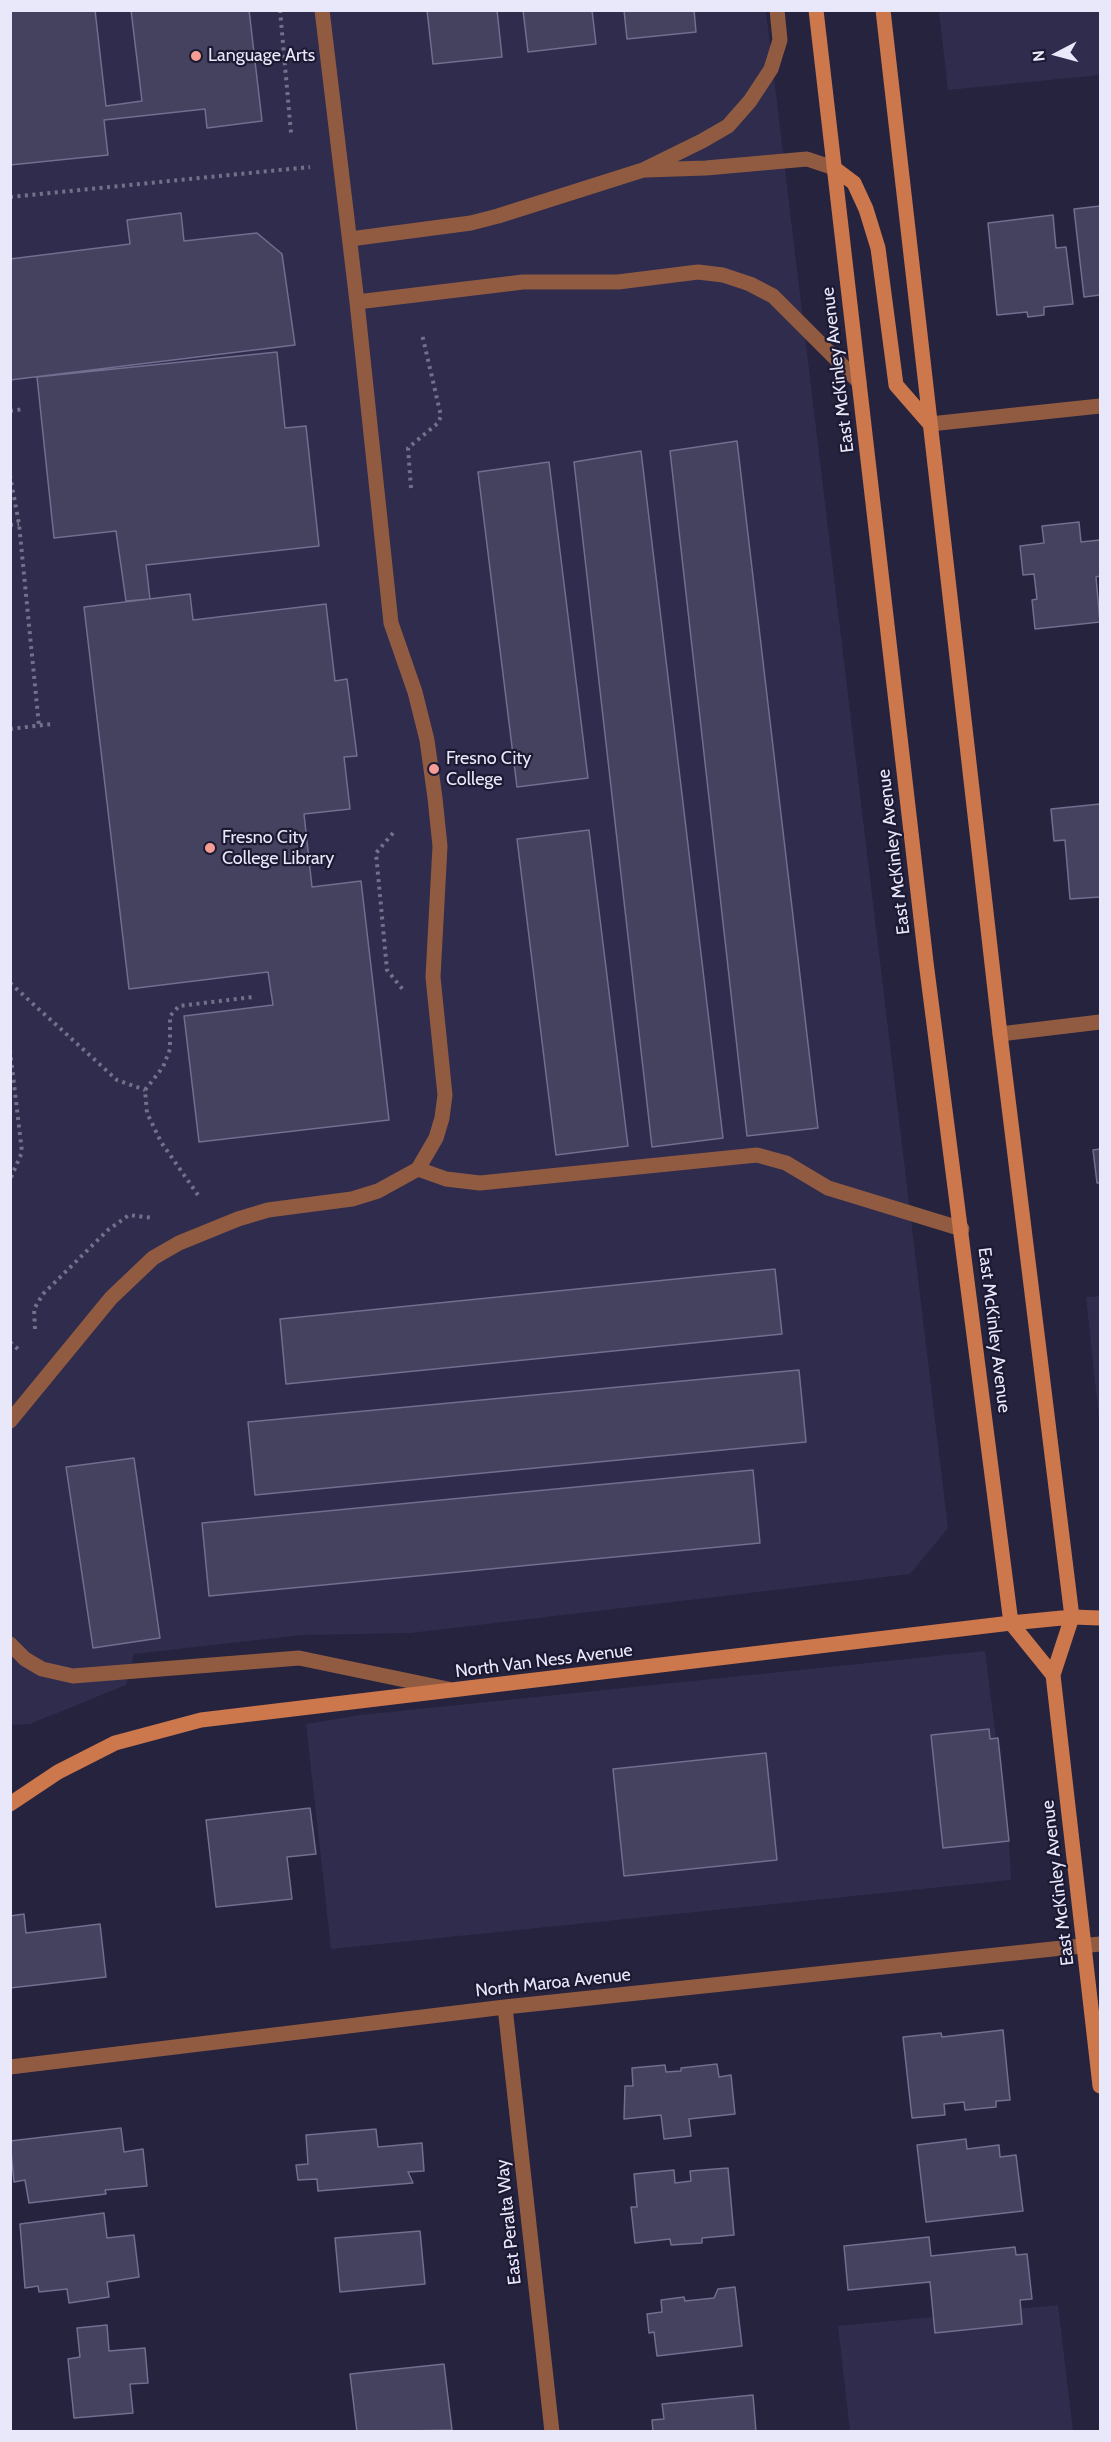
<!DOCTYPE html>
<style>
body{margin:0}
#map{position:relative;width:1111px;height:2442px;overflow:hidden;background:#25233e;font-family:Cabin,sans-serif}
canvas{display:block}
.frame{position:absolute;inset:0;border:12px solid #e9e8fb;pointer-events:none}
.north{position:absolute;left:1027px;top:24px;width:60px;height:60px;-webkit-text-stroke:4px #1c1933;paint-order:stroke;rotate:264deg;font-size:16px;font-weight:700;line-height:24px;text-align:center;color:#e9e8fb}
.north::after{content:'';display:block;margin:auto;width:21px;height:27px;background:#e9e8fb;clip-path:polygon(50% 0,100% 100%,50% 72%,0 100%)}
</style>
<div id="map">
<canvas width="1111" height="2442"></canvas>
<div class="frame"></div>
<div class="north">N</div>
</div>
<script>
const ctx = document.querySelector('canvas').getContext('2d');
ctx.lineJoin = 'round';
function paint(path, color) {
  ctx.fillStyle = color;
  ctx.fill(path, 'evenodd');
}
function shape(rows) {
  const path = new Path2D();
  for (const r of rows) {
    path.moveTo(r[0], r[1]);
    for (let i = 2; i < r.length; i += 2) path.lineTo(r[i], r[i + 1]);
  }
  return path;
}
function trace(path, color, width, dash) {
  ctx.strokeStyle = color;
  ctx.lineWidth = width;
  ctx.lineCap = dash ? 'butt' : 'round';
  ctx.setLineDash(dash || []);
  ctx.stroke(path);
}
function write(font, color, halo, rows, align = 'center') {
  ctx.font = font + ' Cabin,sans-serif';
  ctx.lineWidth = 4.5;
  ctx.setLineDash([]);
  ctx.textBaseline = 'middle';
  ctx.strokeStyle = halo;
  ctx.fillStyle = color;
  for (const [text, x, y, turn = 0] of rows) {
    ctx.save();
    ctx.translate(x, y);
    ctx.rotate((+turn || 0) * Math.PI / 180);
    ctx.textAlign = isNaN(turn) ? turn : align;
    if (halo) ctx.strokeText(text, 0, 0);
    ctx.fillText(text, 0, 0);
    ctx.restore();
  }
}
const built = shape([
 [10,11,766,11,948,1528,910,1574,411,1633,302,1635,134,1654,126,1685,30,1724,11,1725],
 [939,11,1100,11,1100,75,948,90],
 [1100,1296,1100,1428,1086,1297],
 [985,1651,1009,1841,1011,1880,331,1949,306,1724,360,1715],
 [1058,2305,1073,2431,850,2431,838,2326]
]);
const building = shape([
 [10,10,95,10,106,106,142,101,131,10,249,10,262,121,207,128,205,109,104,120,108,155,10,165,10,10],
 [427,10,497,10,502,57,433,64,427,10],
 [523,10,592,10,596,44,528,52,523,10],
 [624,10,694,10,696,32,627,39,624,10],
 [1100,206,1100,295,1084,297,1074,209,1100,206],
 [181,213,184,241,257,233,282,254,295,345,10,380,10,259,130,244,127,220,181,213],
 [1053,215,1056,248,1066,247,1073,304,1044,307,1044,315,1028,317,1027,312,997,315,988,223,1053,215],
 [277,352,285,428,306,426,319,546,146,565,150,599,126,601,116,531,54,538,37,377,277,352],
 [737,441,818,1128,747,1136,670,451,737,441],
 [641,451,723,1138,652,1147,574,462,641,451],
 [549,462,588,778,517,787,478,472,549,462],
 [1079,522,1081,542,1100,540,1100,576,1096,577,1100,622,1035,629,1032,600,1037,599,1034,574,1023,575,1020,546,1044,543,1042,526,1079,522],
 [190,594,193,620,326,604,335,681,347,679,357,756,344,757,350,809,304,814,312,887,361,881,389,1120,199,1142,184,1016,273,1005,268,972,129,989,84,607,190,594],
 [1100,804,1100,897,1070,899,1065,840,1054,841,1051,809,1100,804],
 [589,830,628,1146,556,1155,517,839,589,830],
 [1100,1149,1100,1183,1097,1183,1093,1150,1100,1149],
 [775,1269,782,1334,286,1384,280,1319,775,1269],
 [799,1370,806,1442,255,1495,248,1422,799,1370],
 [134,1458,160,1638,93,1648,66,1467,134,1458],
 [753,1470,760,1543,209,1596,202,1523,753,1470],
 [989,1729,990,1739,998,1738,1009,1841,943,1848,931,1735,989,1729],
 [766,1753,777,1860,624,1876,613,1769,766,1753],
 [310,1808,316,1854,287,1857,292,1899,216,1907,206,1820,310,1808],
 [24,1914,26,1933,100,1924,106,1977,10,1988,10,1916,24,1914],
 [1003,2030,1010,2100,996,2101,996,2107,965,2110,964,2102,944,2104,945,2115,912,2118,903,2037,941,2033,942,2037,1003,2030],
 [717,2064,719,2077,731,2075,735,2114,689,2119,691,2136,664,2139,661,2115,624,2119,625,2086,633,2086,632,2068,665,2065,666,2072,681,2071,681,2068,717,2064],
 [121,2128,124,2152,143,2149,147,2186,105,2190,106,2194,29,2203,25,2180,14,2182,10,2141,121,2128],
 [376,2129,378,2147,422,2143,424,2171,408,2172,413,2183,318,2191,317,2179,298,2180,296,2165,308,2164,306,2135,376,2129],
 [966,2139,967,2149,999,2145,1000,2157,1016,2155,1023,2211,926,2222,917,2145,966,2139],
 [728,2168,734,2235,702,2238,702,2243,671,2245,670,2239,635,2243,631,2207,637,2207,634,2174,674,2170,675,2183,691,2181,690,2171,728,2168],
 [104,2213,107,2238,134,2235,139,2277,107,2282,109,2297,69,2303,67,2289,39,2292,38,2286,25,2288,20,2224,104,2213],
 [420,2231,425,2284,340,2292,335,2238,420,2231],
 [929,2237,931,2256,1015,2247,1016,2255,1027,2254,1032,2299,1020,2300,1022,2324,935,2333,930,2282,848,2290,844,2246,929,2237],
 [735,2287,742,2346,657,2356,654,2332,649,2333,647,2314,662,2312,661,2300,684,2297,685,2301,714,2298,718,2289,735,2287],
 [107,2325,109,2351,145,2348,148,2383,130,2384,133,2413,74,2418,68,2359,80,2357,77,2328,107,2325],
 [444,2364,452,2430,357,2432,350,2374,444,2364],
 [753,2395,756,2432,653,2432,652,2420,664,2419,662,2404,753,2395]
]);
const path = shape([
 [280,10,291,133],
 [10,197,310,167],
 [10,411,23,409],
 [10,475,19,524,39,726],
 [411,488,408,448,438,423,441,416,422,334],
 [10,525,19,524],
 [10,729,52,724],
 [393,833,376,853,387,970,404,991],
 [10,983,117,1080,145,1090],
 [10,1050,22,1152,10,1180],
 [198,1195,161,1142,147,1113,145,1090,163,1067,170,1049,170,1016,179,1006,253,997],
 [35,1329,34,1309,43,1294,108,1230,129,1215,153,1218],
 [10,1342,18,1349]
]);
const lane = shape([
 [418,1169,446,1179,480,1183,757,1155,786,1163,828,1188,962,1229]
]);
const street = shape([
 [646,170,706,168,807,159,834,168],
 [350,239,471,223,498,216,643,170,702,141,728,126,750,101,771,69,780,40,777,10],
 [357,302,523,282,618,282,698,272,723,275,750,284,773,296,859,382],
 [930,424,1100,406],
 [1000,1034,1100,1022],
 [10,1421,111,1298,153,1258,179,1243,238,1219,268,1210,352,1199,378,1191,418,1169,436,1138,442,1118,445,1095,433,977,440,846,435,798,427,740,415,692,391,623,357,302,322,10],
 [10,1644,25,1659,42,1669,73,1676,299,1658,448,1689],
 [505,2007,552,2432],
 [10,2067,505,2007,1100,1944]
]);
const secondary = shape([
 [816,10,926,962,1011,1623,1053,1675],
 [883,10,1000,1034,1072,1617,1053,1675,1100,2086],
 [834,168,854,183,866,209,878,248,896,385,930,424],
 [10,1804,58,1772,115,1743,201,1720,1011,1623,1072,1617,1100,1618]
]);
const markers = [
 [196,56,6,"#f59c95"],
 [434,769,6,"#f59c95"],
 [210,848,6,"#f59c95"]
];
const poiNames = [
 ["Language Arts",208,56],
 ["Fresno City",446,759],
 ["College",446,780],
 ["Fresno City",222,838],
 ["College Library",222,859]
];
const streetNames = [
 ["East McKinley Avenue",838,370,-97],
 ["East McKinley Avenue",894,852,-97],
 ["East McKinley Avenue",994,1330,83],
 ["North Van Ness Avenue",544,1661,-7],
 ["East McKinley Avenue",1058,1883,-97],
 ["North Maroa Avenue",553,1983,-6],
 ["East Peralta Way",509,2222,-96]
];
paint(built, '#2f2c4d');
paint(building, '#44425f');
trace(building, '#706f8f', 1.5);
trace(path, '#727189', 4, [3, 4.5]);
trace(lane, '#915b42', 15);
trace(street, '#915b42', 15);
trace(secondary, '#cd774d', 15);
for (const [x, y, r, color] of markers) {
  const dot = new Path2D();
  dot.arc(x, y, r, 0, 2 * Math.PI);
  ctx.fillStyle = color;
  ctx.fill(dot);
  trace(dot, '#1c1933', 2);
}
write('18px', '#e9e8fb', '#1c1933', poiNames, 'left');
write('18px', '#e9e8fb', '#1c1933', streetNames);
</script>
